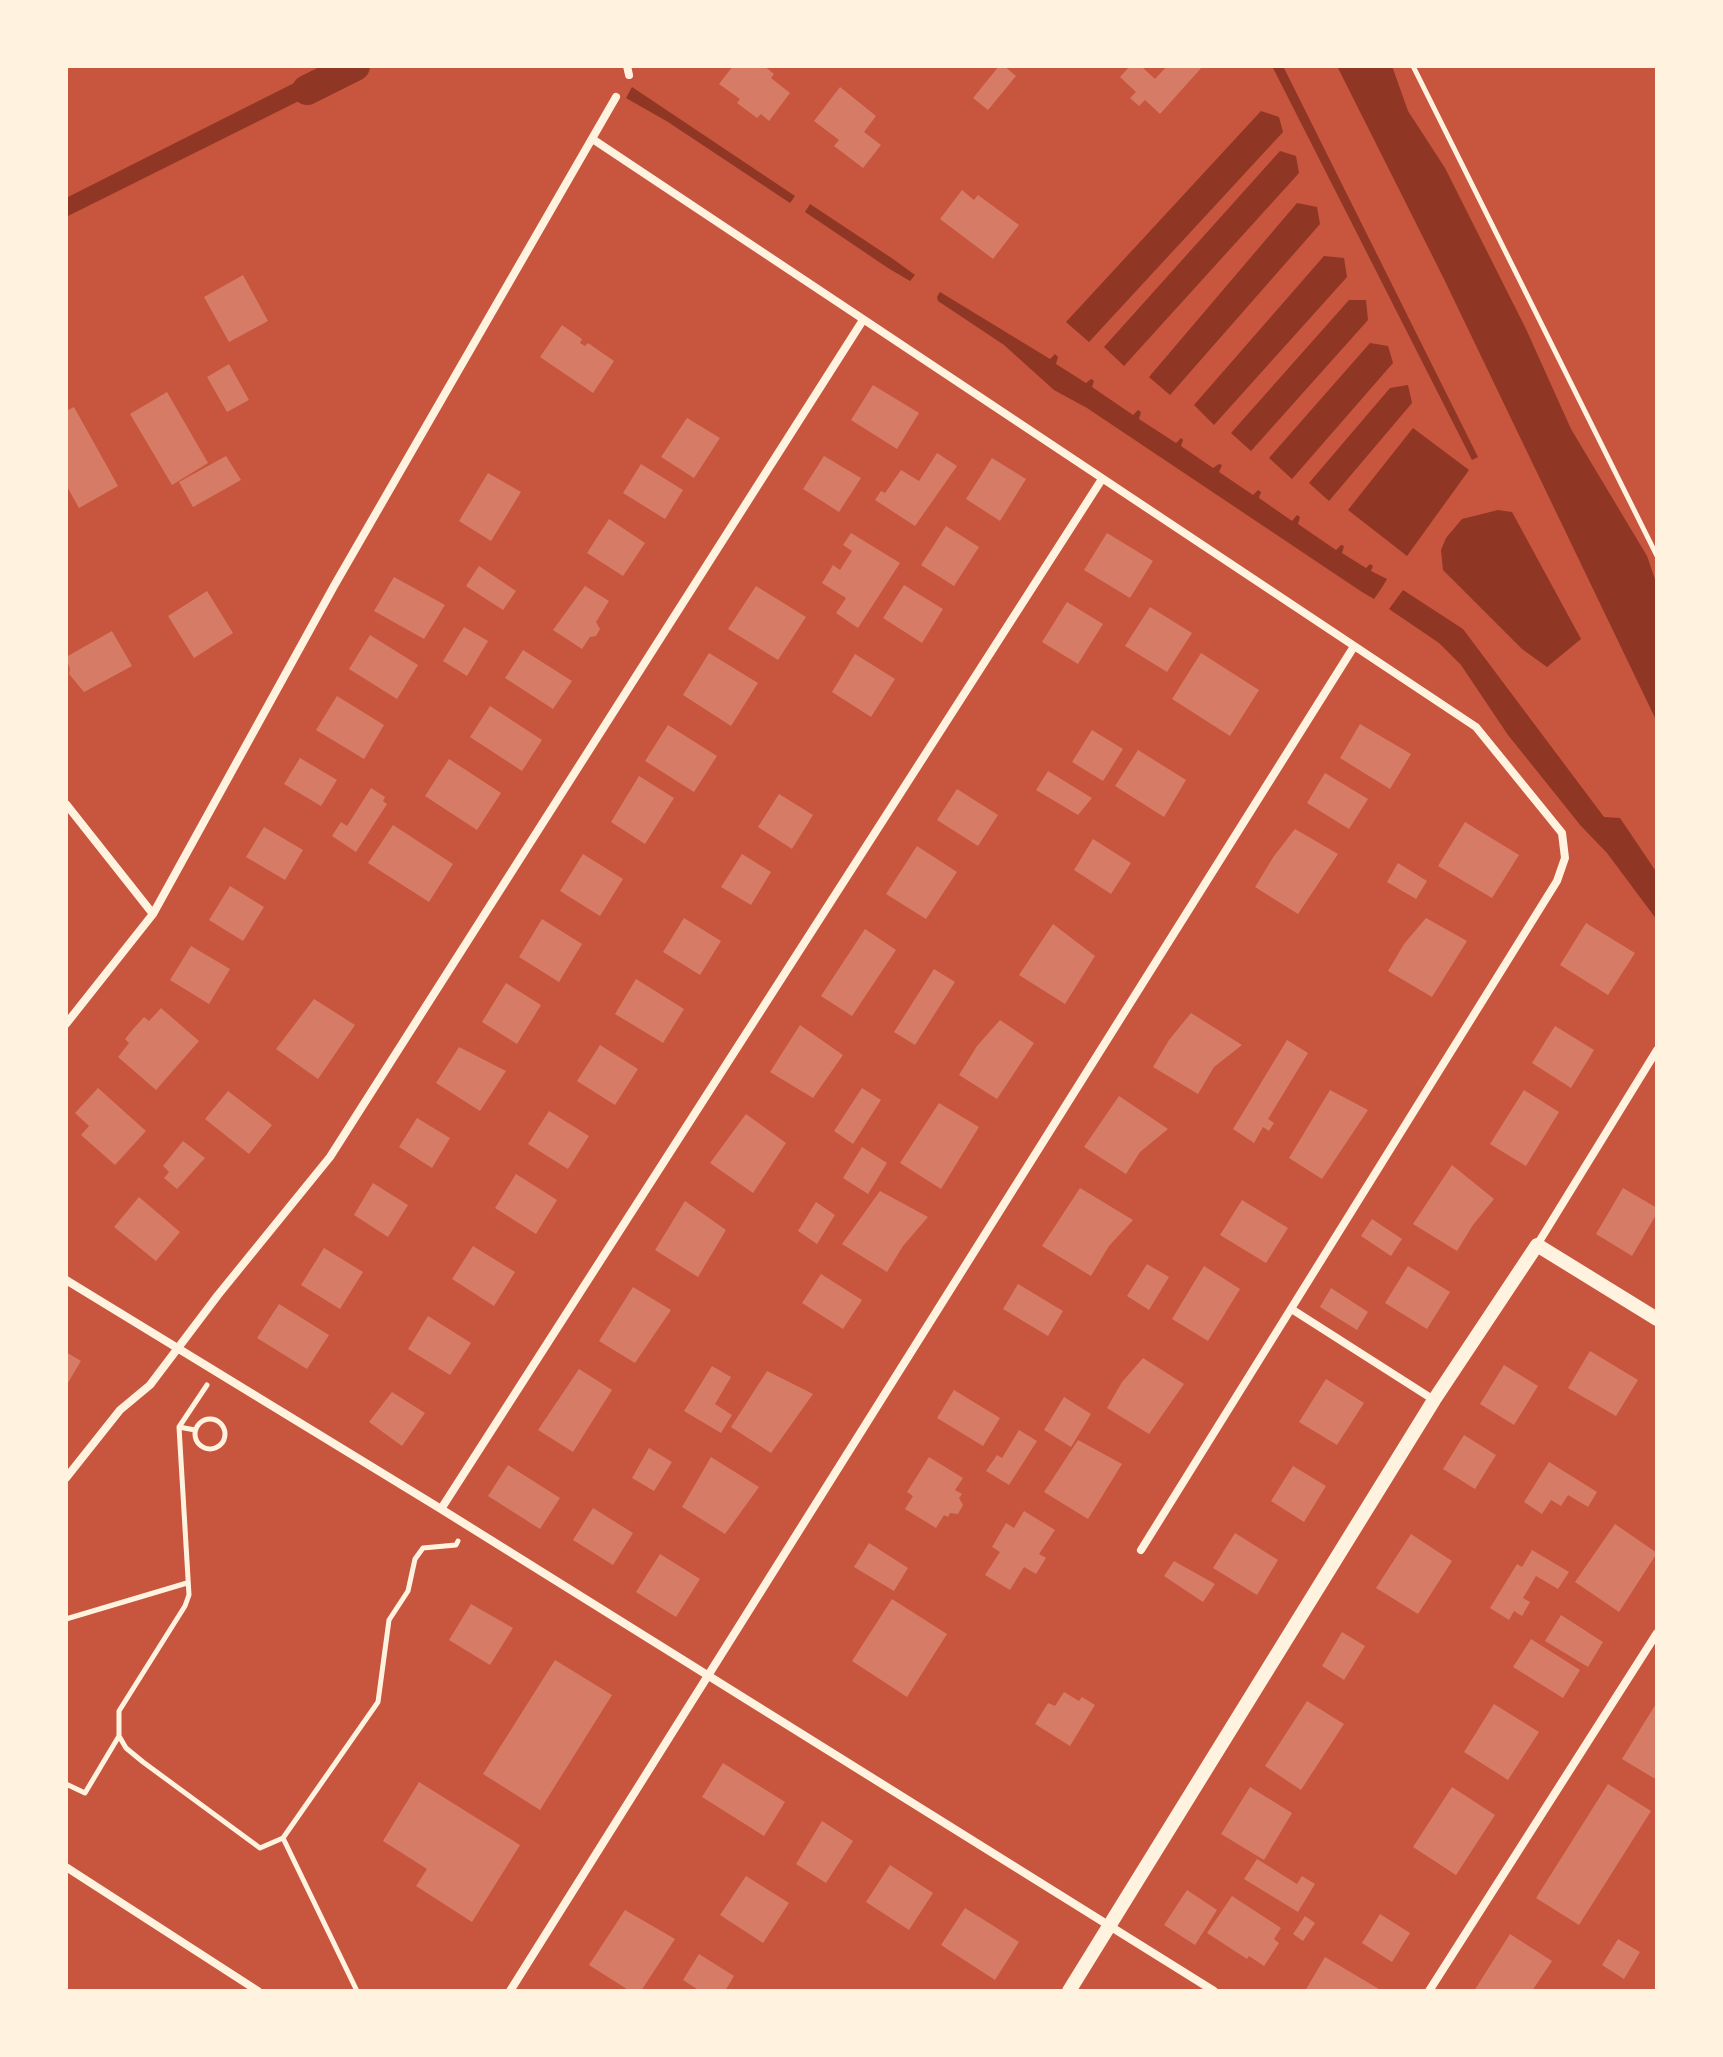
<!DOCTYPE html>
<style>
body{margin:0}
#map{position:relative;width:1723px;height:2057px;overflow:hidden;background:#c8553d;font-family:Raleway,sans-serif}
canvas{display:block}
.frame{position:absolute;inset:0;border:68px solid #fff3e0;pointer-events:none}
</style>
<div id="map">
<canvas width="1723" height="2057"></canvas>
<div class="frame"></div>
</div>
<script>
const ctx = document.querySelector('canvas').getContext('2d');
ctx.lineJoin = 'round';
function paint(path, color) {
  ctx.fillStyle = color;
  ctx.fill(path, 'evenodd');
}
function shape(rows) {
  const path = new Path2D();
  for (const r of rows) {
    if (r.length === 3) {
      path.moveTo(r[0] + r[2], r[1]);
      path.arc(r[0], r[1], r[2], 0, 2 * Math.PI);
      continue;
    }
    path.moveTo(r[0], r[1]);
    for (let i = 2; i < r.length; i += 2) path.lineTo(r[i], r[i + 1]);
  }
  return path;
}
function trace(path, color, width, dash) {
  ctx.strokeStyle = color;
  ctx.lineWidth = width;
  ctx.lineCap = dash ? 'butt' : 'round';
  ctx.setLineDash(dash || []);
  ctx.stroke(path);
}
const water = shape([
 [1272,66,1283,66,1478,457,1472,460],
 [1337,66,1392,66,1408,111,1445,168,1526,329,1571,429,1647,556,1657,585,1657,722,1443,277],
 [337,69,344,77,341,80,66,217,66,198,318,71],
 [632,87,795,196,790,203,668,122,626,98],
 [1261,111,1279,117,1283,132,1089,342,1066,322],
 [1280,151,1296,156,1299,173,1124,366,1104,347],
 [1297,203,1317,207,1320,224,1170,395,1149,377],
 [810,204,893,259,915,275,910,281,888,268,805,212],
 [1324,256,1344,258,1347,277,1214,425,1194,405],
 [940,292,1050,359,1055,354,1058,357,1056,364,1086,383,1091,379,1094,381,1092,387,1133,415,1138,410,1141,412,1139,419,1176,443,1181,438,1183,440,1181,446,1213,468,1219,464,1222,465,1219,472,1253,495,1258,490,1261,492,1259,498,1292,521,1297,515,1300,517,1298,524,1336,550,1341,545,1344,546,1342,553,1366,568,1370,564,1373,566,1371,571,1387,579,1381,589,1374,599,1362,592,1087,408,1054,390,1004,345,938,301,937,297],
 [1349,300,1366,300,1368,320,1251,451,1231,433],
 [1370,343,1388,346,1393,363,1292,479,1269,458],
 [1408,385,1412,403,1329,501,1309,483,1390,388],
 [1413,428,1469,470,1407,556,1348,510],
 [1498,510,1512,512,1581,639,1547,667,1522,649,1443,570,1441,550,1446,538,1462,519],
 [1403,590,1463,629,1604,817,1620,818,1657,873,1657,920,1607,853,1581,826,1508,735,1461,665,1439,643,1389,609]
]);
const canal = shape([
 [307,90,355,66]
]);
const building = shape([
 [733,66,764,66,774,74,771,78,790,93,769,121,761,114,757,118,737,103,740,99,719,84],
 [999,66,1004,66,1016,76,988,110,973,98],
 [1130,66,1141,66,1155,79,1167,66,1203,66,1160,114,1145,100,1139,106,1130,98,1136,92,1120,77],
 [840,87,876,116,864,132,881,145,863,168,834,146,839,140,814,121],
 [962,190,974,200,978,195,1019,225,993,259,940,219],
 [243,275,268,321,229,342,204,297],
 [562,325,582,339,580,343,585,346,588,343,614,361,593,393,540,357],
 [229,364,249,400,227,412,207,377],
 [873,385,919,413,897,449,851,420],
 [167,392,208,463,172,485,130,414],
 [74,407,118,486,79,508,66,485,66,411],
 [687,418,720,438,694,478,661,457],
 [937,453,957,466,915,526,875,500,881,491,885,493,901,470,919,481],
 [226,456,241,480,193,507,179,482],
 [824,456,861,478,839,512,803,489],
 [992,458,1026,479,1000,521,966,499],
 [641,464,683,490,665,519,623,493],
 [488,473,521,492,491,541,459,521],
 [609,519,645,543,623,576,587,553],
 [946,526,979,547,954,586,921,565],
 [851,533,900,563,858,628,836,613,846,598,822,583,833,565,840,570,852,551,843,545],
 [1107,533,1153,561,1130,598,1084,570],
 [479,566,516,591,503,610,466,586],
 [394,577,445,605,424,639,374,611],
 [904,585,943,609,922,643,883,618],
 [585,586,609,601,596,622,600,629,596,636,590,637,582,649,553,630],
 [756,586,806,617,778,660,728,629],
 [207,591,233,633,194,658,168,616],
 [1067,602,1103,624,1078,664,1042,642],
 [1150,607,1192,633,1167,672,1125,646],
 [464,627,488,641,467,676,443,661],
 [112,631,132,666,84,692,69,674,70,669,66,657],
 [370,635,418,665,397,699,349,669],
 [523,650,572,681,553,709,505,678],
 [709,653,758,683,731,726,683,695],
 [1201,653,1259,690,1230,736,1172,699],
 [855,654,895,679,871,717,832,692],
 [337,696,384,725,364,759,316,730],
 [490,706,542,740,522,771,470,737],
 [1360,724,1411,754,1390,789,1340,758],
 [668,725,717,756,694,792,645,761],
 [1092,730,1123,749,1103,781,1072,762],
 [1138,750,1186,780,1164,817,1115,786],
 [300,758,337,780,321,806,284,784],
 [449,759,501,793,477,830,425,796],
 [1048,771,1092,798,1078,815,1036,790],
 [1325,773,1368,799,1349,829,1307,803],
 [639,776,674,798,645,844,611,822],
 [371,788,385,797,383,801,387,804,356,852,332,836,341,822,347,826],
 [957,789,998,815,978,846,937,820],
 [779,794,813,815,792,849,758,827],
 [1465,822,1519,855,1492,898,1438,866],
 [393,825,453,864,429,902,368,863],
 [264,827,303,850,285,880,246,857],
 [1295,829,1338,854,1298,914,1255,887,1274,856],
 [1093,839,1131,863,1111,894,1074,870],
 [917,846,957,872,926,919,886,894],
 [583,854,623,879,600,916,560,891],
 [742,854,771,872,751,905,721,887],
 [1398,863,1427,881,1416,899,1387,882],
 [230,886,264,907,243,941,209,920],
 [684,918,721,941,700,975,663,952],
 [1426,918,1467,941,1432,997,1388,971,1404,944],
 [542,919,582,944,559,982,519,957],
 [1586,923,1635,953,1608,995,1560,965],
 [1053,924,1095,956,1065,1004,1019,975],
 [865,929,896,950,852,1016,821,996],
 [191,946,230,969,209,1004,170,980],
 [934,969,955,982,915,1045,894,1032],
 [636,979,684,1009,663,1043,615,1014],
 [506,983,541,1005,517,1044,482,1022],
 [314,999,355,1025,318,1079,276,1049],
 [161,1008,199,1041,156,1090,118,1057,129,1043,125,1039,134,1028,144,1017,149,1021],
 [1191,1013,1242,1045,1214,1067,1198,1094,1153,1067,1169,1040],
 [1000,1020,1034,1043,997,1099,959,1075,977,1046],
 [800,1025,843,1055,813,1098,770,1072],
 [1555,1026,1594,1050,1571,1088,1532,1063],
 [1287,1040,1308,1053,1268,1119,1274,1123,1269,1131,1263,1127,1254,1143,1233,1129],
 [600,1045,638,1069,615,1105,577,1081],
 [459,1047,506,1071,480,1111,436,1083],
 [98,1088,146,1131,115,1165,81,1135,89,1126,75,1113],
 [862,1088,881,1100,853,1144,834,1131],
 [1330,1090,1368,1110,1322,1179,1289,1158],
 [1524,1090,1559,1112,1526,1166,1490,1144],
 [228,1091,272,1125,249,1154,205,1119],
 [1119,1096,1168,1129,1140,1152,1126,1174,1084,1147],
 [939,1103,979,1127,941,1189,900,1163],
 [549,1111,589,1136,568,1169,528,1144],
 [746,1114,786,1143,753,1193,710,1163],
 [417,1118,450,1138,432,1168,399,1147],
 [183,1141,205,1158,177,1189,164,1178,169,1172,163,1166],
 [862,1147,887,1163,868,1194,843,1178],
 [1452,1165,1494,1199,1473,1225,1457,1251,1413,1224],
 [516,1174,557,1200,536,1234,495,1208],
 [373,1183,408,1205,388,1237,354,1215],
 [1080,1188,1133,1220,1109,1246,1091,1276,1042,1246],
 [1623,1188,1657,1208,1657,1213,1632,1256,1596,1234],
 [880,1191,928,1217,903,1246,887,1272,842,1244],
 [139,1197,180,1232,156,1261,114,1227],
 [1242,1200,1288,1228,1266,1263,1220,1235],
 [685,1201,726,1230,698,1277,655,1250],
 [816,1202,835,1215,817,1244,798,1231],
 [1372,1219,1402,1239,1391,1256,1361,1236],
 [473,1246,515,1272,494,1306,452,1279],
 [324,1248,363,1272,340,1309,301,1285],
 [1147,1264,1169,1277,1149,1310,1127,1296],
 [1204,1266,1240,1289,1208,1341,1172,1319],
 [1408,1266,1450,1292,1427,1329,1385,1303],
 [821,1274,862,1300,843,1329,802,1303],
 [1018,1284,1063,1311,1048,1336,1003,1309],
 [633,1287,671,1310,635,1363,599,1341],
 [1331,1288,1368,1312,1357,1330,1320,1307],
 [279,1304,329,1335,307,1369,257,1338],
 [428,1316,471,1343,450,1375,408,1349],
 [1590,1351,1638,1380,1616,1416,1568,1388],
 [66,1352,81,1361,66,1386],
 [1143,1358,1184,1384,1149,1434,1107,1408,1122,1382],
 [1504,1365,1538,1386,1514,1425,1480,1404],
 [712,1366,731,1377,715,1404,732,1415,721,1433,684,1411],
 [579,1369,612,1390,573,1452,538,1430],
 [767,1371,813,1394,771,1453,731,1427],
 [1326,1379,1364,1403,1337,1445,1299,1422],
 [954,1390,1000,1418,983,1446,937,1418],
 [392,1392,425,1413,402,1446,369,1422],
 [1064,1397,1091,1414,1071,1447,1044,1430],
 [1019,1430,1037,1441,1009,1485,986,1471,997,1455,1002,1458],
 [1464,1435,1496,1455,1475,1489,1443,1469],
 [1078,1440,1122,1464,1088,1519,1044,1492],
 [649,1448,672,1462,654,1491,632,1478],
 [711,1457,759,1487,725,1534,682,1507],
 [929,1457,963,1478,955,1490,962,1494,959,1498,963,1505,958,1514,950,1513,948,1517,944,1515,936,1528,905,1509,913,1496,907,1492],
 [1549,1462,1597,1492,1588,1507,1568,1495,1561,1506,1551,1500,1542,1514,1524,1502],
 [508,1465,560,1498,540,1529,488,1496],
 [1293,1466,1326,1486,1304,1522,1271,1501],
 [593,1508,633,1533,613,1565,573,1540],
 [1024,1511,1055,1530,1039,1554,1046,1558,1036,1574,1024,1567,1010,1590,985,1575,1000,1552,992,1547,1006,1523,1014,1528],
 [1615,1524,1657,1553,1619,1612,1575,1582],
 [1235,1533,1278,1560,1257,1595,1213,1568],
 [1411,1534,1452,1561,1418,1614,1376,1588],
 [869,1543,908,1568,894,1591,854,1567],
 [1532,1550,1569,1572,1558,1589,1536,1576,1523,1598,1530,1602,1522,1616,1514,1611,1509,1620,1490,1608,1517,1564,1522,1567],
 [660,1554,700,1579,676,1617,636,1592],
 [1174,1561,1215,1584,1203,1602,1164,1576],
 [892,1599,947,1634,907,1697,852,1661],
 [471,1604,513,1628,490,1665,449,1640],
 [1561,1615,1603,1642,1588,1667,1545,1641],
 [1342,1632,1365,1646,1344,1680,1322,1666],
 [1531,1639,1580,1670,1563,1698,1513,1667],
 [555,1660,612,1695,540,1810,483,1774],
 [1064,1692,1079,1701,1082,1697,1095,1705,1070,1746,1035,1724,1048,1703,1055,1706],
 [1307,1701,1344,1724,1301,1790,1265,1766],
 [1657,1702,1657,1780,1622,1759],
 [1494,1704,1539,1732,1508,1780,1464,1752],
 [723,1763,785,1802,764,1836,702,1797],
 [419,1782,520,1845,472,1922,416,1886,427,1869,383,1841],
 [1608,1784,1651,1811,1579,1925,1536,1898],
 [1250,1787,1292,1813,1264,1860,1221,1834],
 [1452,1787,1495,1815,1456,1875,1413,1847],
 [822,1821,853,1841,826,1883,796,1864],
 [1257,1859,1297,1884,1302,1876,1315,1884,1298,1912,1244,1879],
 [890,1865,933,1893,909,1930,866,1902],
 [746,1876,789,1903,763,1943,720,1915],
 [1187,1890,1217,1910,1195,1945,1164,1925],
 [1232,1896,1281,1928,1274,1939,1279,1943,1264,1966,1249,1956,1247,1959,1207,1933],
 [965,1908,1019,1942,995,1980,941,1945],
 [625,1910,675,1939,641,1991,630,1991,589,1965],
 [1380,1914,1410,1933,1392,1962,1362,1943],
 [1305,1916,1315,1923,1303,1941,1293,1934],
 [1510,1934,1552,1961,1532,1991,1474,1991],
 [1618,1939,1640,1952,1624,1979,1602,1965],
 [699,1954,734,1976,725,1991,700,1991,683,1980],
 [1325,1957,1379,1989,1377,1991,1305,1991]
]);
const path = shape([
 [1413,66,1657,556],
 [207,1385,179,1427,189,1595,185,1606,119,1711,119,1736,126,1748,143,1762,260,1848,283,1838,357,1991],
 [210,1434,15],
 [179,1427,195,1430],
 [66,1619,187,1583],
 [66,1784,85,1793,119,1736],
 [283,1838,378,1702,389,1620,408,1591,415,1559,423,1548,456,1545,458,1541]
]);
const minor = shape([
 [627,66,629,75],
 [594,140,1476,727,1562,833,1565,858,1557,881,1141,1550],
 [66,804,153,914],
 [66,1024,153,914,334,586,616,97],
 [1537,1245,1657,1050],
 [66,1280,441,1509,1214,1991],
 [1293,1310,1434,1400],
 [66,1478,120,1410,150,1385,218,1295,330,1157,863,320],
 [441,1509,1102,479],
 [66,1867,258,1991],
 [510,1991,1353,648],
 [1429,1991,1657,1633]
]);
const tertiary = shape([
 [1069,1991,1434,1400,1537,1245,1657,1319]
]);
paint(water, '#8f3625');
trace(canal, '#8f3625', 30);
paint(building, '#d67c66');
trace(path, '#fff3e0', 5);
trace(minor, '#fff3e0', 8);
trace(tertiary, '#fff3e0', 14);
</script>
